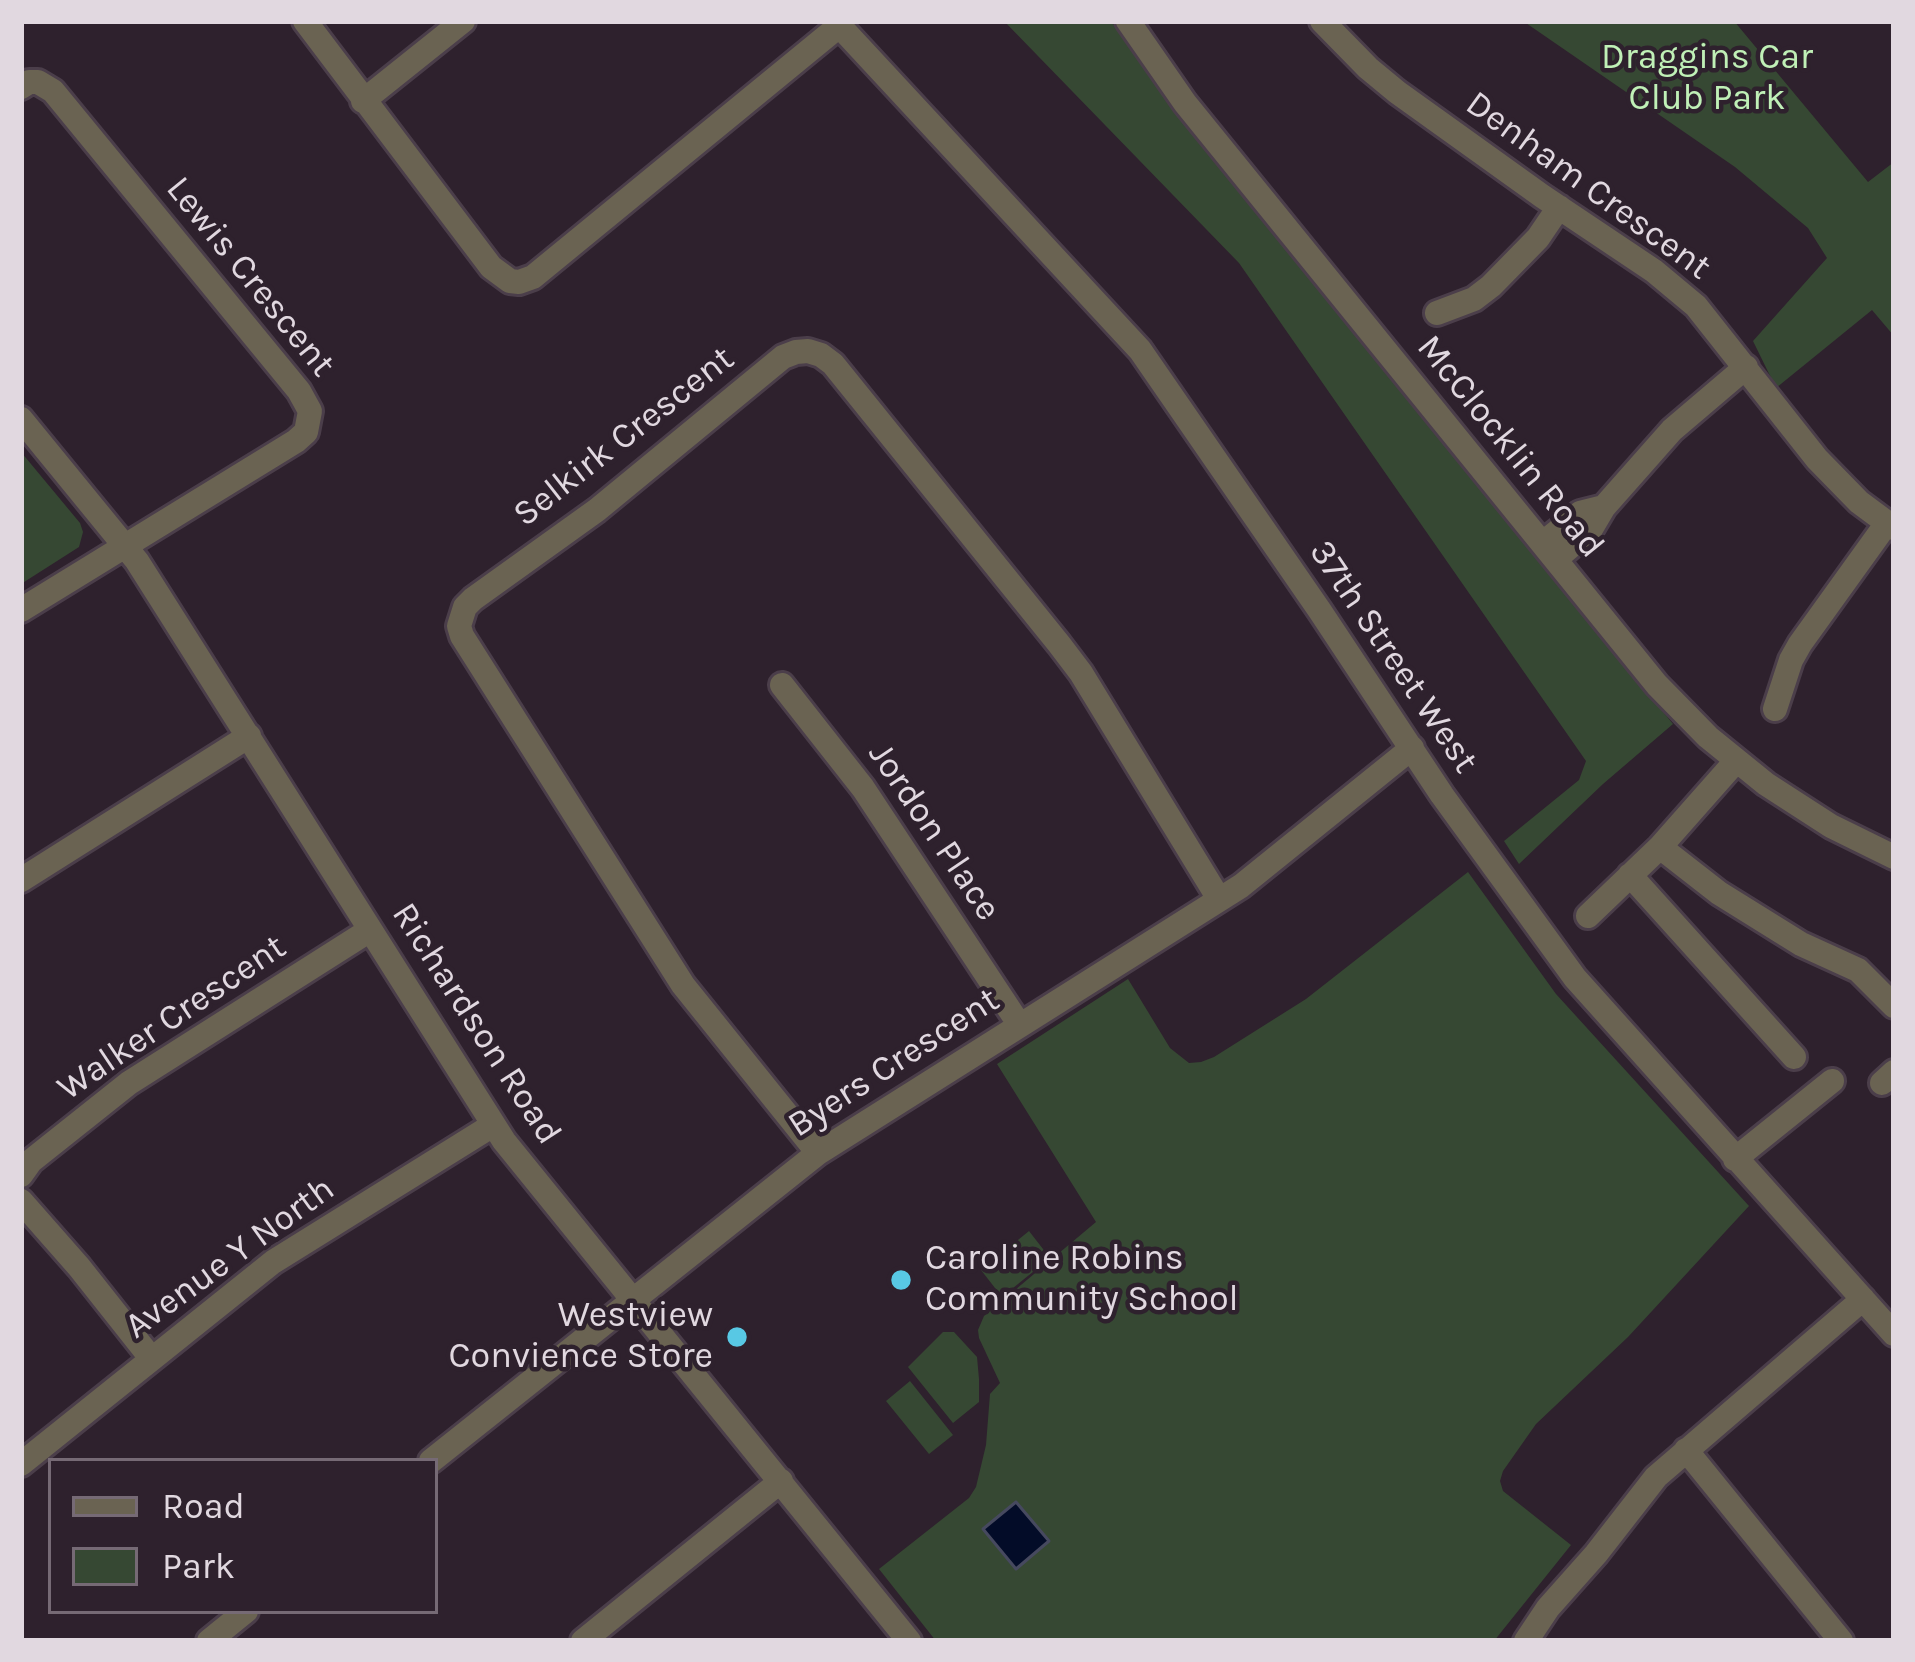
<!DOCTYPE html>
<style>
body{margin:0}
#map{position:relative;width:1915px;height:1662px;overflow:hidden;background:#2e212d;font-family:Karla,sans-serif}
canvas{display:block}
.frame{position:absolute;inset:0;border:24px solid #e1d8e0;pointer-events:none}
.legend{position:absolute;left:48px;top:1458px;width:390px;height:156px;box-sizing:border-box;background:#2e212d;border:3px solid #766a75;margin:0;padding:15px 21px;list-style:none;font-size:36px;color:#e1d8e0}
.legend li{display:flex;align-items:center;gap:24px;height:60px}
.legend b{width:60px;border:3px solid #766a75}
</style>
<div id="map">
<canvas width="1915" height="1662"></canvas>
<div class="frame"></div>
<ul class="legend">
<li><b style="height:15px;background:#6a6352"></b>Road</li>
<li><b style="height:33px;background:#364833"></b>Park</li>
</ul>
</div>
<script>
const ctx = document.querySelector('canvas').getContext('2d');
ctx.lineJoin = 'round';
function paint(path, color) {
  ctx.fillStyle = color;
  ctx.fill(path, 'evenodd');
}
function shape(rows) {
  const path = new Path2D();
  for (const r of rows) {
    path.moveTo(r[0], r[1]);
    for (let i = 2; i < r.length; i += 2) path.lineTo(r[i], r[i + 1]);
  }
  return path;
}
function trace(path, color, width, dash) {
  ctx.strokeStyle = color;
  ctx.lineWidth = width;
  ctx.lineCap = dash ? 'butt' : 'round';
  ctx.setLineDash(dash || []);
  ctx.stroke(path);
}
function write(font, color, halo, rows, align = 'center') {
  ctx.font = font + ' Karla,sans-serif';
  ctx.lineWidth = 9;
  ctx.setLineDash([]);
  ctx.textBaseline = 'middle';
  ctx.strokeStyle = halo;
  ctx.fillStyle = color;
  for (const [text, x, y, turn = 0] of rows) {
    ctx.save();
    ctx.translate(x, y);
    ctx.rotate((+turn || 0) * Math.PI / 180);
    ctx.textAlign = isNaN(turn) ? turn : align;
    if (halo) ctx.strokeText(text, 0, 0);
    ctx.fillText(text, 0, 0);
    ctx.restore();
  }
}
const green = shape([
 [1004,21,1111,21,1173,110,1673,724,1603,784,1519,864,1504,841,1579,780,1586,761,1239,263],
 [1523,21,1734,21,1868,182,1894,162,1894,336,1872,310,1776,388,1753,341,1827,258,1808,228,1735,167],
 [21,452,80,523,83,532,79,547,21,584],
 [1468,872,1556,994,1749,1206,1628,1337,1536,1424,1503,1471,1500,1481,1503,1491,1571,1545,1494,1641,936,1641,879,1569,969,1498,976,1487,986,1445,990,1394,1000,1383,979,1338,978,1330,984,1316,1096,1222,997,1064,1128,979,1170,1048,1189,1063,1201,1062,1214,1057,1306,999],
 [1029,1231,1050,1258,1002,1297,981,1270],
 [943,1332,954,1332,977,1357,979,1379,979,1402,953,1423,908,1367],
 [910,1381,953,1435,929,1454,886,1401]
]);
const water = shape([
 [1016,1502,1049,1541,1016,1569,983,1529,1016,1502]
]);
const minor = shape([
 [305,21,491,267,510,281,519,282,533,277,839,26],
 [835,21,1140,350,1320,611,1442,795,1575,978,1894,1334],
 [1128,21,1185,103,1657,685,1708,737,1766,784,1831,826,1894,857],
 [1322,21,1368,68,1397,92,1542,196,1654,271,1696,306,1817,459,1859,502,1894,528],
 [21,87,29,82,38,82,53,91,299,391,310,411,306,432,296,441,21,610],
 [363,101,463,21],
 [1437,313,1474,299,1491,286,1538,238,1559,207],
 [21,419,137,561,504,1141,909,1641],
 [1543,543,1580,513,1604,507],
 [1556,559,1591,529,1604,507,1672,430,1746,367],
 [782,685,863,788,1019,1024],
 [1775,709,1791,660,1800,644,1887,523],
 [1660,847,1719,893,1801,944,1858,970,1894,1006],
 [1630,875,1794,1057],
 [21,880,249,736],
 [1588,916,1660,847,1736,761],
 [1882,1083,1894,1072],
 [818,1153,683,985,462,636,459,626,465,607,473,599,597,510,783,357,796,352,808,351,821,355,833,364,1059,644,1081,673,1219,899],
 [1735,1159,1832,1081],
 [21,1175,31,1161,129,1083,370,930],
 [21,1201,79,1267,151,1358],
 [1686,1450,1841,1641],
 [431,1461,818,1153,1241,886,1412,748],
 [21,1464,273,1262,493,1125],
 [209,1641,246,1611],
 [583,1641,781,1481],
 [1526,1641,1548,1608,1596,1554,1656,1477,1863,1299]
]);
const markers = [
 [901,1280,12,"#58c8e4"],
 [737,1337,12,"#58c8e4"]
];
const parkNames = [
 ["Draggins Car",1707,58],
 ["Club Park",1707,99]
];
const streetNames = [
 ["Denham Crescent",1588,186,36],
 ["Lewis Crescent",250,277,51],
 ["Selkirk Crescent",624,437,-38],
 ["McClocklin Road",1510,447,51],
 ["37th Street West",1393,657,56],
 ["Jordon Place",934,832,56],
 ["Walker Crescent",172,1018,-34],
 ["Richardson Road",476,1024,57],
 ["Byers Crescent",894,1063,-33],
 ["Avenue Y North",230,1258,-36]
];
const poiNames = [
 ["Caroline Robins",925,1259],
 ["Community School",925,1300],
 ["Westview",713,1316,"right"],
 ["Convience Store",713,1357,"right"]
];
paint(green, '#364833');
paint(water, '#030c28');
trace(water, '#46495f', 3);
trace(minor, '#4b3e4a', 30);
trace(minor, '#6a6352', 24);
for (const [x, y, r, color] of markers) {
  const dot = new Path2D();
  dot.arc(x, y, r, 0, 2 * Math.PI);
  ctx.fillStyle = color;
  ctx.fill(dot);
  trace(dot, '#2e212d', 4.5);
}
write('36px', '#c0f0b7', '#2e212d', parkNames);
write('36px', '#e1d8e0', '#2e212d', streetNames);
write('36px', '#e1d8e0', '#2e212d', poiNames, 'left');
</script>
